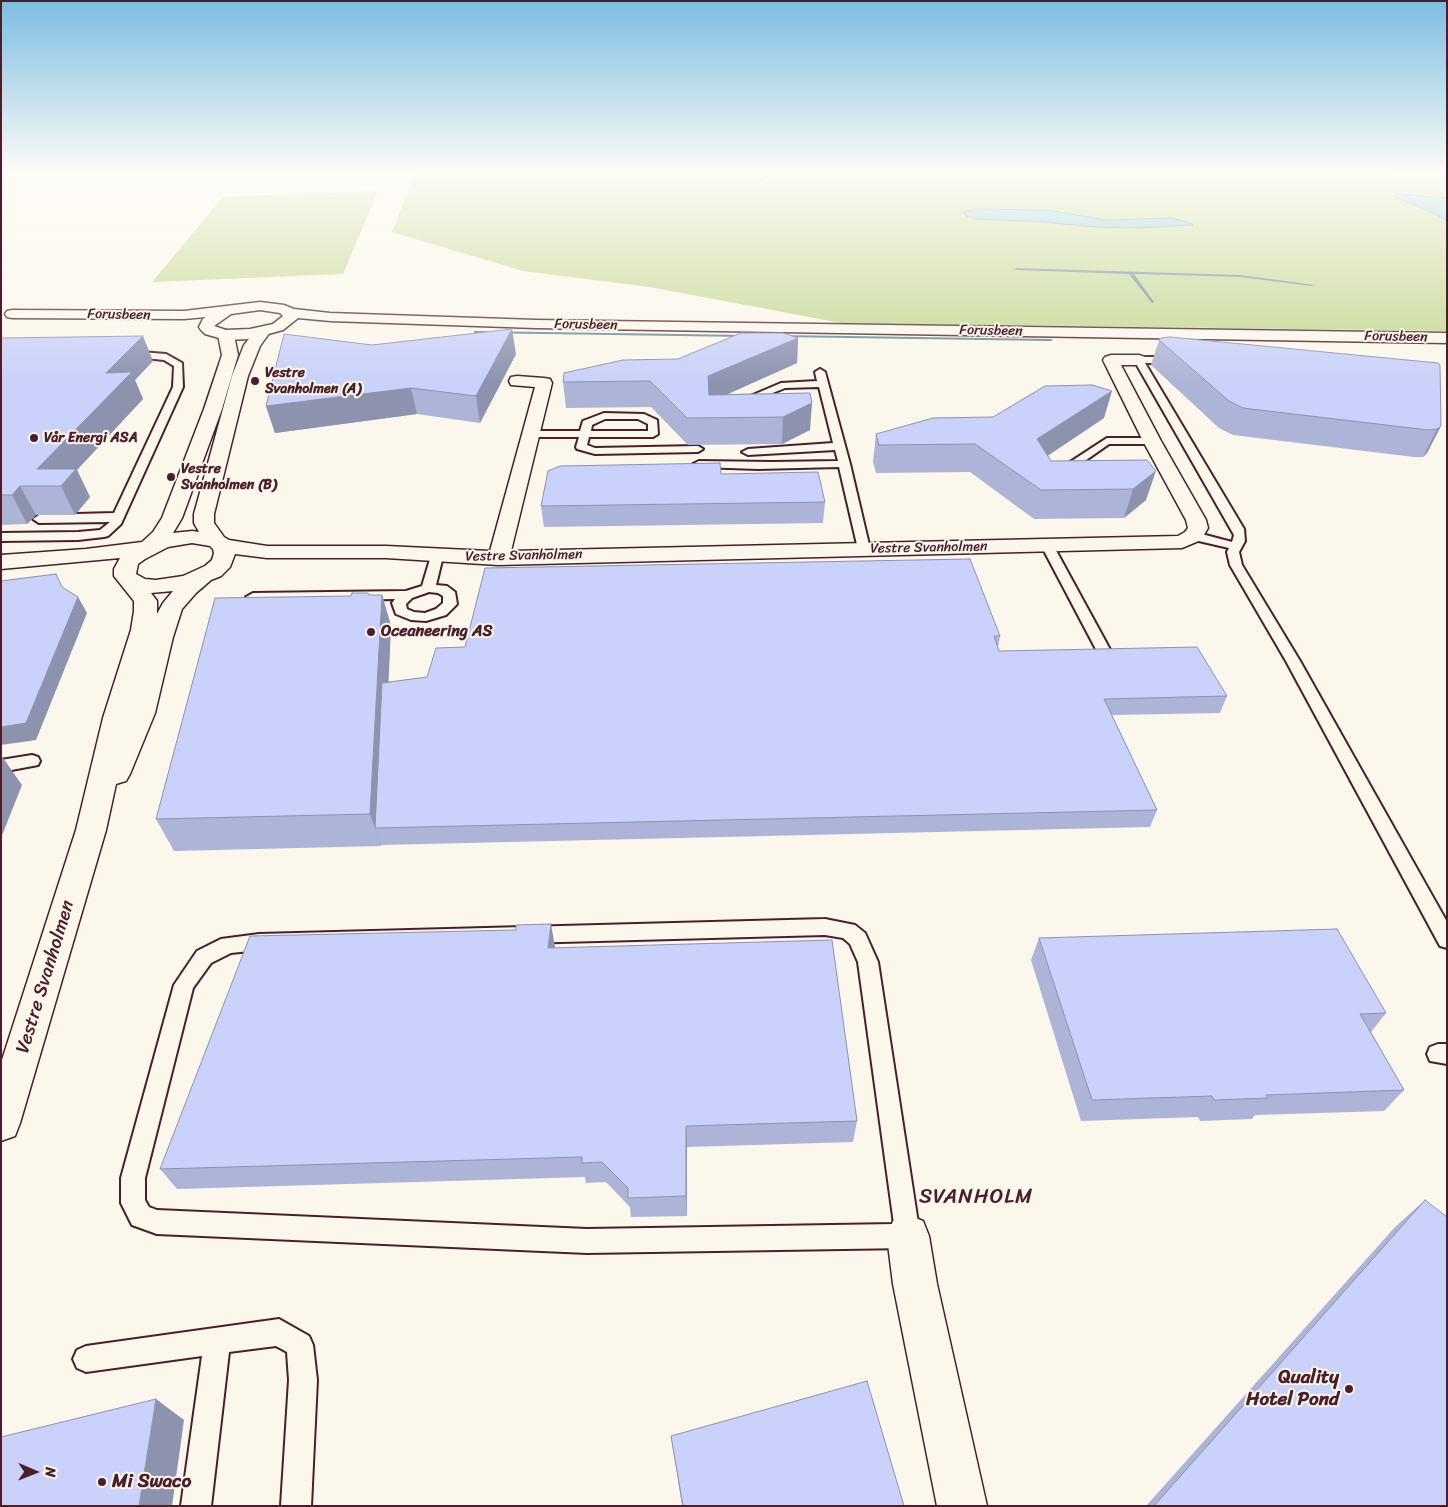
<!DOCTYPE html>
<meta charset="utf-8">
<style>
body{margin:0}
#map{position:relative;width:1448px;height:1507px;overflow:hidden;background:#fbf7ec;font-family:Sriracha,sans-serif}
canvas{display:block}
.frame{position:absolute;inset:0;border:2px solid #4a1f2b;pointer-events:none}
.north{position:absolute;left:10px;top:1447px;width:50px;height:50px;-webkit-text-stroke:4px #fbf7ec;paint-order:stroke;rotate:91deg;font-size:14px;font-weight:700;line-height:20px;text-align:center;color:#4a1f2b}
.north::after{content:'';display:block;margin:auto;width:18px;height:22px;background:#4a1f2b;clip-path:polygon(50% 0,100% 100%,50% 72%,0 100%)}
</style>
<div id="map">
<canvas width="1448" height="1507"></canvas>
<div class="frame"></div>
<div class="north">N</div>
</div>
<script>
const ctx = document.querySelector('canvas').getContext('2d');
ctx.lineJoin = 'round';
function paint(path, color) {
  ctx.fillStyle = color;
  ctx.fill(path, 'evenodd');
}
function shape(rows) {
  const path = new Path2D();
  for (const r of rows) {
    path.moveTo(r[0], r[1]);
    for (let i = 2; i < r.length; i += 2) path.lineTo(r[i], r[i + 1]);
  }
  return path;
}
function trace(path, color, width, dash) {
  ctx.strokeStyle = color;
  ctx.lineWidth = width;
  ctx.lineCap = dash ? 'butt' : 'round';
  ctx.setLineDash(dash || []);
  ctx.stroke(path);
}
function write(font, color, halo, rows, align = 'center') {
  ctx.font = font + ' Sriracha,sans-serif';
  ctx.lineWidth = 4;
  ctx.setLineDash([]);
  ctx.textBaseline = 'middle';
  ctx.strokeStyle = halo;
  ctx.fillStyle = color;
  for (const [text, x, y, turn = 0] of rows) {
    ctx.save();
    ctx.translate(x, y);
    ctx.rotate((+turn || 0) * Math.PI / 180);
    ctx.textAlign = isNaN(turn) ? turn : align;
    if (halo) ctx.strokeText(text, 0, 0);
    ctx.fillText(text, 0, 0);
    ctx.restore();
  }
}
const green = shape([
 [416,172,1093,172,1205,174,1314,172,1447,177,1447,198,1413,194,1418,208,1433,213,1447,221,1447,331,841,323,650,287,523,271,392,232],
 [1059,211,1106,220,1171,218,1193,225,1120,228,1041,222,977,219],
 [378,191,343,274,152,282,223,197]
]);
const water = shape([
 [1396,194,1447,198,1447,221,1433,213,1395,197,1396,194],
 [976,209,1047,210,1106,220,1171,218,1191,223,1193,225,1140,228,1097,227,1041,222,977,219,966,216,963,212,976,209]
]);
const stream = shape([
 [503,172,507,172,509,175,503,178,505,175,503,172],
 [772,172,776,172,759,182,756,181,772,172],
 [1144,172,1149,172,1147,173,1144,172],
 [1016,268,1240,275,1314,285,1312,286,1240,277,1134,274,1154,302,1152,303,1129,274,1015,270,1016,268],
 [474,331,746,335,748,336,746,337,476,333,474,333,474,331],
 [779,335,1051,339,1053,340,1051,341,781,337,779,336,779,335]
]);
const service = shape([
 [128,351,166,354,182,363,183,387,121,524,108,536,104,537,78,540,1,541,1,533,78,532,100,530,110,522,39,523,33,519,39,515,114,513,173,387,174,366,164,360,125,356,123,354,128,351],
 [1139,357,1175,357,1180,360,1175,363,1145,363,1244,529,1245,541,1239,552,1242,565,1300,661,1447,922,1447,948,1440,946,1286,661,1230,565,1227,552,1229,548,1190,539,1188,536,1194,532,1232,542,1234,535,1134,360,1139,357],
 [820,369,825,372,850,464,870,549,868,552,860,552,858,549,839,467,758,469,699,467,693,464,699,461,772,462,838,461,835,450,748,455,742,452,748,449,833,443,819,387,785,388,743,405,739,406,734,403,781,383,817,381,815,372,820,369],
 [604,413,644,414,657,420,658,434,653,437,589,437,587,445,595,448,698,446,703,449,698,452,595,454,577,449,576,447,579,437,532,437,527,434,532,431,580,431,583,421,604,413],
 [605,419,638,419,648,424,648,431,591,431,592,425,605,419],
 [1107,438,1152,438,1157,441,1152,444,1109,444,1069,472,1061,472,1059,470,1061,468,1107,438],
 [1047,541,1053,545,1113,655,1111,658,1101,658,1099,655,1041,545,1047,541],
 [437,552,443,556,436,585,447,586,455,592,457,604,446,615,426,621,411,620,396,614,392,603,395,599,253,601,246,597,253,593,406,591,422,586,431,556,437,552],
 [429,592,438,593,443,596,443,603,436,609,425,613,414,612,407,609,406,604,412,598,429,592],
 [32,755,38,757,40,761,38,765,1,772,1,760,32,755],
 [825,919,855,925,865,933,878,962,920,1236,917,1245,908,1248,587,1253,157,1234,132,1225,121,1203,121,1178,174,985,197,951,221,939,259,934,825,919],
 [825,935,843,938,850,944,858,962,894,1224,587,1229,157,1210,149,1207,145,1200,145,1178,193,988,211,963,231,953,259,950,825,935],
 [1438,1044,1447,1044,1447,1064,1430,1061,1427,1054,1430,1047,1438,1044],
 [279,1319,309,1336,313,1345,317,1380,311,1506,281,1506,289,1380,287,1352,276,1346,229,1352,211,1506,181,1506,202,1356,86,1372,77,1368,73,1359,77,1350,86,1346,279,1319]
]);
const minor = shape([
 [262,327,267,329,270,332,260,346,248,376,214,514,214,523,224,537,229,540,267,546,386,546,490,551,535,387,511,385,509,381,511,377,517,376,544,378,550,379,552,383,511,551,1178,536,1185,532,1188,528,1186,520,1143,441,1103,360,1105,357,1111,355,1139,355,1145,357,1147,360,1145,363,1139,365,1121,365,1161,441,1206,520,1208,528,1201,540,1182,548,498,565,386,558,267,558,235,554,230,567,221,576,211,580,196,593,182,609,173,637,155,713,130,774,126,781,116,784,106,830,20,1123,15,1136,1,1141,1,1063,76,830,103,718,131,630,134,611,134,601,114,576,114,569,120,558,1,569,1,555,86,549,142,542,153,532,162,518,204,409,222,355,218,335,221,332,226,330,231,332,234,335,238,355,222,409,182,518,173,533,192,531,199,532,194,523,194,514,232,376,244,345,257,329,262,327],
 [192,543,210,546,213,549,214,553,212,560,205,566,183,576,156,580,145,579,136,574,138,564,145,559,168,547,192,543],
 [173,591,163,603,157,614,157,601,151,593,173,591],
 [908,1215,923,1221,929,1236,937,1284,987,1506,937,1506,893,1284,887,1236,893,1221,908,1215]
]);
const secondary = shape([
 [260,302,284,305,294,309,330,313,536,320,1447,333,1447,343,536,328,330,321,298,318,283,330,250,339,226,340,205,334,201,330,199,327,203,319,206,317,184,319,12,318,7,317,5,314,7,311,12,310,184,311,260,302],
 [260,310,280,313,283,316,273,324,250,329,226,330,214,326,231,314,260,310]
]);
const wall = shape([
 [1,338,153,361,135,380,143,399,77,470,90,497,75,515,36,515,27,524,1,525],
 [798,338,797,363,727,394,810,393,810,430,782,444,688,445,651,407,566,408,563,382,678,359],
 [1159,340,1441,426,1427,453,1423,457,1414,457,1233,435,1219,428,1151,365],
 [372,345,516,354,480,423,417,414,275,433,266,406],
 [1104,418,1047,456,1051,461,1147,460,1146,500,1124,518,1034,519,970,472,876,473,873,462,876,434],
 [721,474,825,502,823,523,544,527,541,506],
 [368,593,369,595,382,595,391,626,388,682,427,677,1000,636,998,647,999,651,1227,696,1220,713,1112,715,1157,810,1150,827,381,845,381,846,174,851,156,819,351,596],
 [1039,938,1386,1013,1371,1032,1404,1090,1384,1111,1255,1115,1252,1119,1200,1121,1198,1117,1081,1121,1031,960],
 [555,948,857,1121,853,1142,687,1147,687,1216,631,1217,630,1207,606,1182,586,1183,585,1177,177,1189,160,1169],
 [1425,1200,1447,1506,1146,1506,1395,1227],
 [671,1436,904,1506,682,1506]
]);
const shadedWall = shape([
 [512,329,516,354,480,423,476,396],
 [143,336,153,361,135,380,143,399,77,470,90,497,75,515,61,486,37,469,106,373],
 [798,338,797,363,708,403,708,376],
 [411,388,417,414,275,433,266,406],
 [1112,391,1104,418,1031,467,1037,439],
 [812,403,810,430,782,444,783,417],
 [1441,426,1427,453,1423,457,1437,429],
 [1156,471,1146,500,1124,518,1133,489],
 [20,486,36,515,27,524,12,495],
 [382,595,391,626,382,828,375,828,381,846,370,814],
 [78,597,87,613,36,740,1,745,1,727],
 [1,755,22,785,1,838],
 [551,924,555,947,553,970,548,948],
 [686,1126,687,1147,687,1216,686,1196],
 [156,1399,184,1420,172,1506,139,1506]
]);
const building = shape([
 [512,329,476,396,411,388,266,406,284,334,372,345,512,329],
 [741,333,783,333,798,338,708,376,709,395,810,393,812,403,783,417,687,418,650,381,563,382,564,373,623,360,678,359,741,333],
 [143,336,106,373,132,372,37,469,76,469,61,486,20,486,12,495,1,495,1,338,143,336],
 [1170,337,1438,363,1440,365,1441,426,1437,429,1428,430,1243,408,1229,401,1159,340,1161,338,1170,337],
 [1092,385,1112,391,1037,439,1051,461,1147,460,1156,471,1133,489,1041,490,975,444,879,445,876,434,933,418,993,417,1045,386,1092,385],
 [720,463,721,474,818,472,825,502,541,506,548,471,560,466,720,463],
 [970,559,1000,636,994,636,999,651,1197,647,1227,696,1104,699,1157,810,375,828,382,683,427,677,436,648,465,647,485,568,970,559],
 [56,574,62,587,78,597,26,723,1,727,1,581,56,574],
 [352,593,368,593,369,595,382,595,370,814,156,819,215,598,351,596,352,593],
 [551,924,548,948,832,940,857,1121,686,1126,686,1196,628,1198,628,1188,602,1162,582,1163,582,1157,160,1169,250,936,516,930,516,925,551,924],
 [1337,929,1386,1013,1360,1014,1404,1090,1266,1095,1268,1098,1214,1100,1212,1096,1092,1100,1039,938,1337,929],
 [1425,1200,1447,1217,1447,1506,1154,1506,1425,1200],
 [867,1381,904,1506,683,1506,671,1436,867,1381],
 [156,1399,139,1506,1,1506,1,1437,156,1399]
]);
const markers = [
 [255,381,5,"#4a1f2b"],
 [34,438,5,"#4a1f2b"],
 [171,477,5,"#4a1f2b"],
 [371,632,5,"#4a1f2b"],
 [1349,1389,5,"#4a1f2b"],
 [102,1482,5,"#4a1f2b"]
];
const farStreetnames = [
 ["Forusbeen",119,315,1],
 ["Forusbeen",586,325,1],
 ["Forusbeen",991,331,1],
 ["Forusbeen",1396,337,1],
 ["Vestre Svanholmen",929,548,-1],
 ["Vestre Svanholmen",524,556,-1]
];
const farPoinames = [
 ["Vestre",265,373],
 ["Svanholmen (A)",265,389],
 ["Vår Energi ASA",44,438],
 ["Vestre",181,469],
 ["Svanholmen (B)",181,485]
];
const poiNames = [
 ["Oceaneering AS",381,632]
];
const nearStreetnames = [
 ["Vestre Svanholmen",46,977,-73]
];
const nearPoinames = [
 ["Quality",1339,1378],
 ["Hotel Pond",1339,1400],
 ["Mi Swaco",112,1482,"left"]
];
const nearNeighbourhoodnames = [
 ["SVANHOLM",976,1198]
];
paint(green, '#c1d68c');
paint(water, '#7ac7d9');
trace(water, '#678493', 1);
paint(stream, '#678493');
trace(service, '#4a1f2b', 4);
trace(minor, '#4a1f2b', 3);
trace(secondary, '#4a1f2b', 3);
paint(service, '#fbf7ec');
paint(minor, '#fbf7ec');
paint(secondary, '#fbf7ec');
paint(wall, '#aeb4d7');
paint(shadedWall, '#8d92af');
paint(building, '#cad1fa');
trace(building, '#8d92af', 1);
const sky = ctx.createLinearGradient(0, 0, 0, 383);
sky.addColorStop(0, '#7cbce2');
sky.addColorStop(0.45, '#fdfbf6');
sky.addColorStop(1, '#fdfbf600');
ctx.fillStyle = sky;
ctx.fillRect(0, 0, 1448, 383);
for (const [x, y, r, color] of markers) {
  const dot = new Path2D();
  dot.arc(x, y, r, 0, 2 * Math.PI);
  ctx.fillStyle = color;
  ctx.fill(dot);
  trace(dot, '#fbf7ec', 2);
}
write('14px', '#4a1f2b', '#fbf7ec', farStreetnames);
write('bold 14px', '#4a1f2b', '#fbf7ec', farPoinames, 'left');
write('bold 16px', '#4a1f2b', '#fbf7ec', poiNames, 'left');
write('19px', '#4a1f2b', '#fbf7ec', nearStreetnames);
write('bold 19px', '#4a1f2b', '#fbf7ec', nearPoinames, 'right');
ctx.letterSpacing = '1px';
write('21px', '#4a1f2b', '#fbf7ec', nearNeighbourhoodnames);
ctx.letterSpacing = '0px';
</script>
